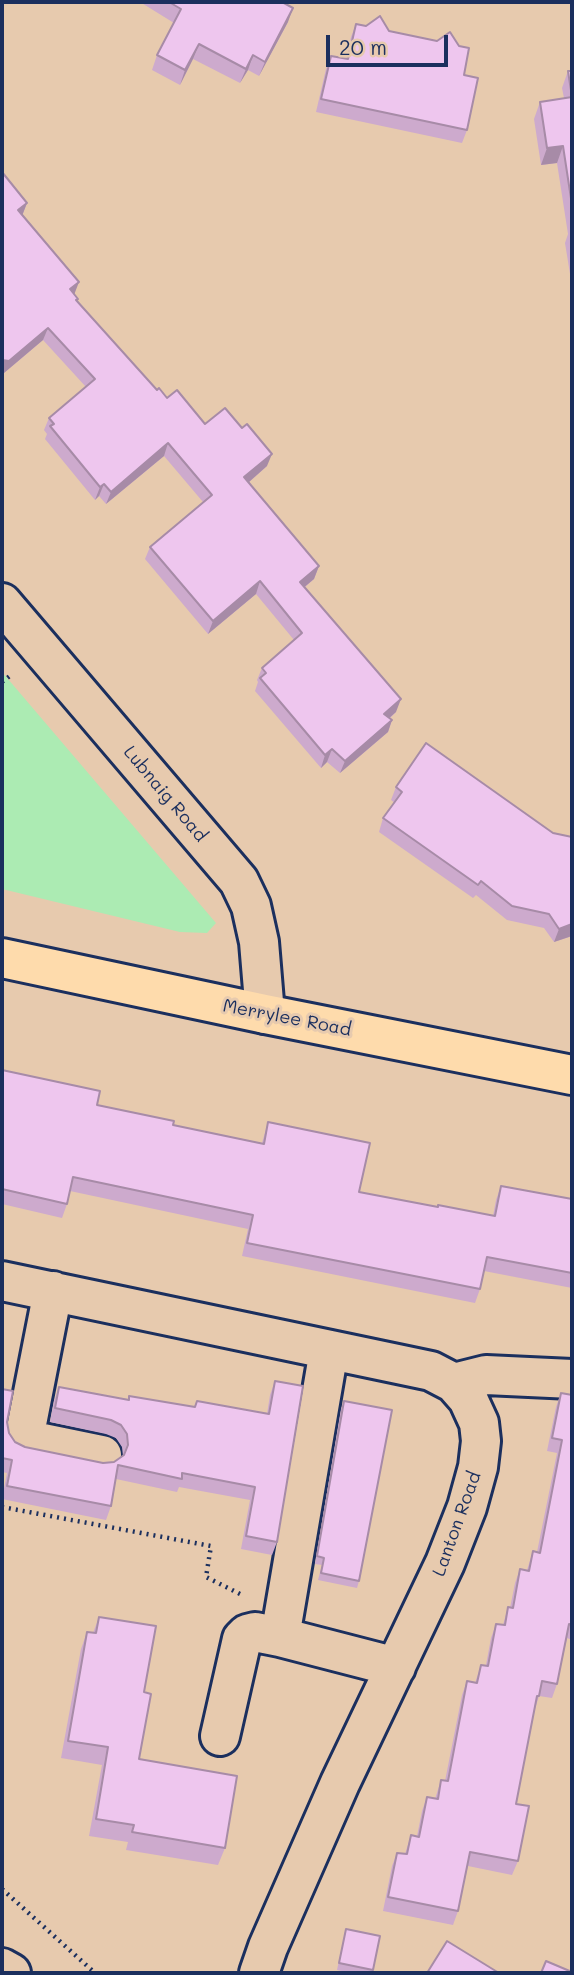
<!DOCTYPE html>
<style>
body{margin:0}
#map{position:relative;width:574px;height:1975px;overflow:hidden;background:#e7caae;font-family:Mali,sans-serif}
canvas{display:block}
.frame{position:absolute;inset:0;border:4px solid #1b2f5e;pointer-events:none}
.scale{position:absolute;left:326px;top:35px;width:122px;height:32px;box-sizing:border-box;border:4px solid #1b2f5e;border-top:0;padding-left:9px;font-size:21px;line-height:24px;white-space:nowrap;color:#1b2f5e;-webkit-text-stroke:5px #e7caae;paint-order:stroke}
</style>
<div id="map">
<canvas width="574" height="1975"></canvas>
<div class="frame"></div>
<div class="scale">20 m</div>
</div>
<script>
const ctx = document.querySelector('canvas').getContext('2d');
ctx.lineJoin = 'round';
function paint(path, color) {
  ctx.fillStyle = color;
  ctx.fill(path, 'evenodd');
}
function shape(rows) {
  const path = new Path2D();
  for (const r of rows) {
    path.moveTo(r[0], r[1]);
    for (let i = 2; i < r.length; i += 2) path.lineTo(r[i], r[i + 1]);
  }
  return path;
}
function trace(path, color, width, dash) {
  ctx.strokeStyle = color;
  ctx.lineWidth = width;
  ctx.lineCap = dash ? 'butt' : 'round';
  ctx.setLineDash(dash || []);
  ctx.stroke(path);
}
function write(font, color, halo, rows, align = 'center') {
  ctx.font = font + ' Mali,sans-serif';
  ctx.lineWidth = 6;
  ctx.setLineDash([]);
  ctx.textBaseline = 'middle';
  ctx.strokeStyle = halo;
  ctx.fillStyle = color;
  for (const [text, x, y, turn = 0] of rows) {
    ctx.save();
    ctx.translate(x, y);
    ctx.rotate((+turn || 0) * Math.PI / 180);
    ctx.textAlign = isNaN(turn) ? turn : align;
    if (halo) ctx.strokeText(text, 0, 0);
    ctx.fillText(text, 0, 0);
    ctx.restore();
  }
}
const green = shape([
 [2,672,216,923,207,933,180,932,2,889]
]);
const path = shape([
 [2,682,11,675],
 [2,1507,211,1546,206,1577,240,1594],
 [2,1889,95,1973]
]);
const minor = shape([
 [2,603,239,881,251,906,259,942,265,1014],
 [2,1281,431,1371,454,1383,468,1399,479,1423,481,1441,478,1467,467,1507,445,1563,340,1783,268,1947,259,1973],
 [53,1291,24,1439,102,1455],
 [329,1350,280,1637,396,1667],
 [454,1383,486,1375,572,1379],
 [220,1736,242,1639,247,1634,255,1632,280,1637],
 [2,1968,11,1973]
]);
const major = shape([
 [2,958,265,1014,572,1075]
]);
const wall = shape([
 [140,2,282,2,288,22,259,76,248,70,240,83,193,59,180,85,152,70,157,55,174,23],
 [356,24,389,31,464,75,467,130,462,143,316,112,326,69,331,56,346,59,351,37],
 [568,71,572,71,572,280,571,280,565,243,568,234,557,163,541,165,534,119,540,102,564,98,562,88],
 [2,172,27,203,22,216,74,294,77,302,157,390,267,466,249,482,319,566,314,579,305,587,396,712,390,718,392,720,388,732,340,773,327,762,321,768,255,691,258,682,257,680,262,668,294,640,256,594,208,634,145,559,150,547,203,502,164,456,106,504,99,496,95,500,45,439,47,434,44,430,49,418,86,387,43,340,4,373],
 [396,787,553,833,572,837,572,936,554,942,544,928,507,920,476,895,473,898,379,832,383,818,395,803,391,800],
 [2,1070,97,1105,173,1125,262,1143,268,1122,359,1192,438,1207,493,1216,496,1200,501,1186,572,1199,572,1288,484,1271,480,1289,475,1303,242,1256,248,1229,70,1191,67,1204,62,1218,2,1204],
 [275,1381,277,1542,272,1555,241,1549,250,1500,179,1487,177,1492,116,1479,111,1506,106,1520,2,1499,7,1473,2,1472,2,1389,9,1433,15,1442,25,1447,103,1463,114,1462,123,1456,122,1447,116,1438,106,1434,50,1422,54,1401,59,1387,128,1400,129,1396,194,1407,197,1401,267,1414,270,1395],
 [561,1393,572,1395,572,1394,572,1640,567,1638,557,1684,552,1698,539,1696,535,1709,516,1804,518,1861,512,1875,468,1866,458,1911,453,1925,383,1911,392,1866,397,1853,405,1854,411,1835,417,1836,422,1811,427,1797,435,1799,441,1780,445,1781,462,1695,467,1681,475,1683,481,1665,486,1665,491,1638,496,1624,503,1625,508,1607,510,1608,515,1583,520,1569,527,1570,533,1551,537,1552,557,1453,547,1451,556,1407],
 [344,1401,359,1581,357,1588,318,1580,322,1565,315,1564,341,1409],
 [99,1617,144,1692,139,1759,225,1848,218,1865,126,1850,128,1842,89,1836,102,1765,61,1758,81,1649,87,1632,93,1633],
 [346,1929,373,1970,372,1973,351,1973,337,1970,344,1937]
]);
const shadedWall = shape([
 [293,8,288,22,259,76,265,62],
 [199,44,193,59,180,85,185,70],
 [253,55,248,70,240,83,246,69],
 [563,146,557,163,541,165,547,148],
 [27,203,22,216,18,210],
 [79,282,74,295,70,289],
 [48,328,43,340,4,373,2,373,2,360],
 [168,443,164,456,106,504,111,492],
 [272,454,267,466,240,490,244,477],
 [104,484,99,496,95,500,100,487],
 [319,566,314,579,296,594,300,582],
 [260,581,256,594,208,634,213,621],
 [401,699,396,712,379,727,384,714],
 [392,720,388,732,340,773,345,761],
 [332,749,327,762,321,768,325,755],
 [572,924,572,936,554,942,559,929]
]);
const building = shape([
 [169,2,282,2,293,8,265,62,253,55,246,69,199,44,185,70,157,55,181,9,169,2],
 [380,16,389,31,437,41,450,32,459,46,469,48,464,75,478,78,467,130,321,99,331,56,348,59,356,24,366,26,380,16],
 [568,71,572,71,572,205,563,146,547,148,540,102,572,97,568,71],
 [2,172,27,203,18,210,79,282,70,289,78,299,76,300,157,390,159,388,167,398,177,390,205,424,225,408,242,428,247,424,272,454,244,477,319,566,300,582,401,699,384,714,392,720,345,761,332,749,325,755,260,678,266,673,262,668,302,633,260,581,213,621,150,547,212,495,168,443,111,492,104,484,100,487,50,426,54,424,49,418,95,379,48,328,9,361,2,360,2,172],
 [426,743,553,833,572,837,572,924,559,929,549,914,512,906,481,881,478,885,383,818,402,792,396,787,426,743],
 [2,1070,100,1091,97,1105,174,1121,173,1125,264,1144,268,1122,370,1143,359,1192,438,1207,438,1205,495,1216,501,1186,572,1199,572,1273,487,1257,480,1289,247,1243,253,1215,73,1177,67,1204,2,1189,2,1070],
 [275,1381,303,1386,277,1542,246,1536,255,1487,182,1473,182,1479,118,1465,111,1506,7,1486,12,1460,2,1458,2,1389,13,1391,7,1422,9,1433,15,1442,25,1447,103,1463,114,1462,124,1455,128,1445,127,1434,121,1425,111,1420,55,1408,59,1387,129,1400,129,1396,195,1407,197,1401,269,1414,275,1381],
 [561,1393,572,1395,572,1625,569,1624,557,1684,542,1681,539,1696,537,1696,516,1804,529,1806,518,1861,470,1852,458,1911,388,1897,397,1853,407,1854,411,1835,419,1837,427,1797,438,1799,441,1780,448,1781,467,1681,477,1683,481,1665,488,1666,496,1624,505,1625,508,1607,513,1608,520,1569,529,1571,533,1551,540,1553,562,1440,552,1438,561,1393],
 [344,1401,392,1410,359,1581,321,1573,324,1558,317,1556,344,1401],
 [99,1617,156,1626,144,1692,151,1694,139,1759,237,1776,225,1848,132,1832,134,1825,96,1819,108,1747,68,1741,87,1632,96,1633,99,1617],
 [346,1929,380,1936,373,1970,339,1963,346,1929],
 [447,1941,499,1973,427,1973,447,1941],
 [546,1961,572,1972,572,1973,541,1973,546,1961]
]);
const streetNames = [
 ["Lubnaig Road",165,794,50],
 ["Merrylee Road",287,1018,11],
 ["Lanton Road",457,1524,-70]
];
paint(green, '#acebb3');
trace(minor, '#1b2f5e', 44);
trace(major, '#1b2f5e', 44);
trace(path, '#1b2f5e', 4.5, [2, 5]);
trace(minor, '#e7caae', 38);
trace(major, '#fedbac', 38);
paint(wall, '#cdaacd');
paint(shadedWall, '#a78ba7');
paint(building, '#eec6ee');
trace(building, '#a78ba7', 2);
write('18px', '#1b2f5e', '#e7caae', streetNames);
</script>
